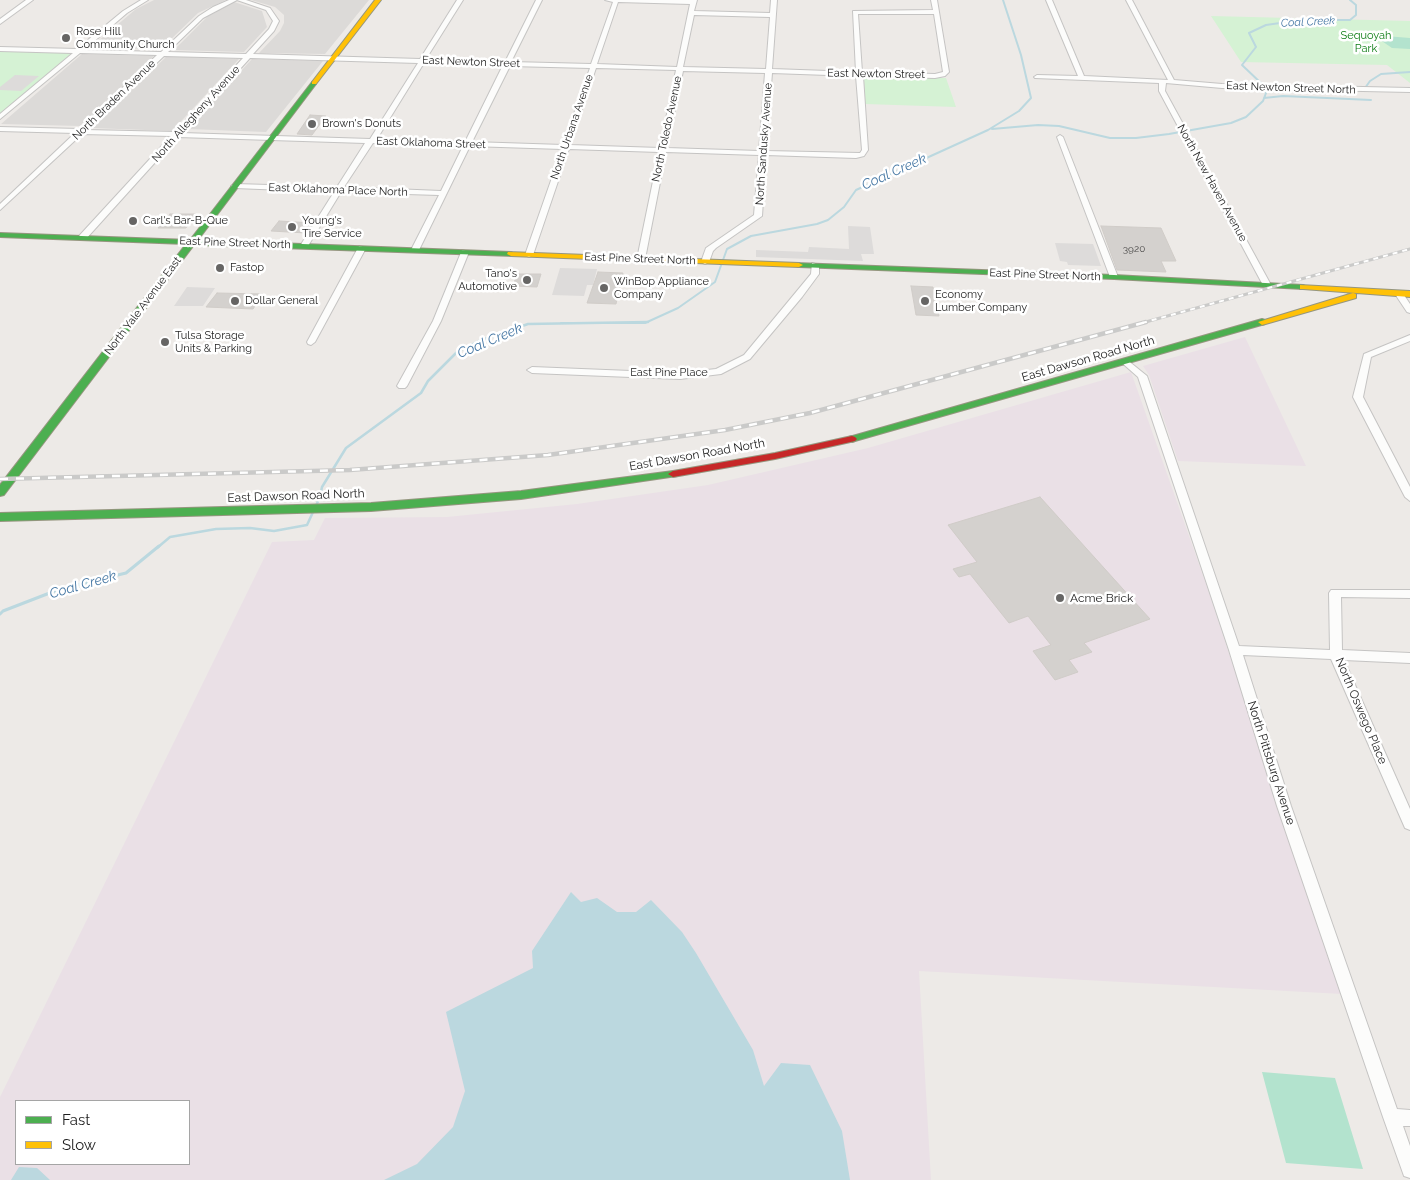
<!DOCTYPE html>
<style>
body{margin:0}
#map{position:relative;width:1410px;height:1180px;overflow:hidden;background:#edeae7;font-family:Raleway,sans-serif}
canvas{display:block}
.legend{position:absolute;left:15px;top:1100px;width:175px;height:65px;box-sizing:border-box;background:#fff;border:1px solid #a5a5a5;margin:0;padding:6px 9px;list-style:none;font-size:15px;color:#1e1e1e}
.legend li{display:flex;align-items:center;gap:10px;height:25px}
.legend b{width:25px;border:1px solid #a5a5a5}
</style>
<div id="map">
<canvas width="1410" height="1180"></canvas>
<ul class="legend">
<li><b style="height:6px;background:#4caf50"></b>Fast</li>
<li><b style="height:6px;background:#ffc107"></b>Slow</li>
</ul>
</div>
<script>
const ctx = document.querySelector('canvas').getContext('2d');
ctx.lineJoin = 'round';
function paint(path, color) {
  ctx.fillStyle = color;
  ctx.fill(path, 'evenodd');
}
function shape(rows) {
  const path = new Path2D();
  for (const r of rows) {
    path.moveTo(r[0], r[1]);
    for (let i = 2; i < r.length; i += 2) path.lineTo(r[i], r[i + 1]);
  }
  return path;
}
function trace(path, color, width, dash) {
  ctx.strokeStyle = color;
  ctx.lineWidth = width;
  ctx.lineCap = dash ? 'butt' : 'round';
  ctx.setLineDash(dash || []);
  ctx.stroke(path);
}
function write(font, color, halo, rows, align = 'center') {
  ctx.font = font + ' Raleway,sans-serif';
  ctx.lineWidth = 5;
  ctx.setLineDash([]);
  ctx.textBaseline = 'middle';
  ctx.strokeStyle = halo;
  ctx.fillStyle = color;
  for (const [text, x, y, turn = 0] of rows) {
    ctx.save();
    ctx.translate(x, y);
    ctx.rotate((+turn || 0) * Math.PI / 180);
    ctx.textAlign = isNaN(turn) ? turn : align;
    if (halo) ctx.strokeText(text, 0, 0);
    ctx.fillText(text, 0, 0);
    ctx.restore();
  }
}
const residential = shape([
 [154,0,226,0,198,13,161,49,90,48,136,9],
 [251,0,369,0,325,54,259,53,280,31,284,23,284,15,275,7],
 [234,2,262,11,267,27,244,52,174,50,208,16],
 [82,54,154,56,80,126,1,124],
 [167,56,239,59,172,131,92,128],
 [252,59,323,61,266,132,188,129]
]);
const industrial = shape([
 [1245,337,1306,466,1178,461,1149,375,1143,366],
 [1131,372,1206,584,1342,994,919,971,931,1180,0,1180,0,1097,272,542,314,540,325,518,447,517,577,504,708,485,868,448],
 [16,1101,189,1101,189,1164,16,1164]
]);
const park = shape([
 [1211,16,1410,21,1410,83,1387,65,1241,62],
 [0,50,72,52,72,53,0,114],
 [864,76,946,78,956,107,865,104]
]);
const pitch = shape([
 [1373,35,1410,38,1410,49,1392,48],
 [1262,1072,1335,1078,1363,1169,1286,1163]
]);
const parking = shape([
 [15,75,39,76,21,91,0,90,0,87],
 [848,226,870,227,874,254,861,254,863,261,756,257,756,250,808,252,809,247,849,249],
 [1055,243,1093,244,1101,266,1068,265,1067,262,1060,261],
 [560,268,597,269,593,285,587,285,584,296,552,295],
 [187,287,215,288,203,306,174,306]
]);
const water = shape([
 [571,892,581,902,597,898,617,912,636,912,651,900,682,932,696,953,753,1050,764,1086,781,1063,810,1065,842,1131,850,1180,384,1180,417,1164,453,1127,465,1091,446,1012,533,968,532,951],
 [19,1167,37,1168,50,1180,11,1180]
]);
const streamFar2 = shape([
 [1263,85,1242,65,1256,47,1249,33,1266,25,1301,20,1350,20,1356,15,1356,5,1350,0],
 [1365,88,1370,81,1381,74,1410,72],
 [1264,98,1283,96,1371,100],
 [992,129,1038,125,1059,126,1110,138,1136,138,1169,134,1231,123,1246,117,1263,101,1266,93,1264,89],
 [561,323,645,323,678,308,715,282,727,249,751,236,817,224,828,220,844,207,856,190,988,130,1019,111,1031,98,1021,55,1003,0]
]);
const streamFar1 = shape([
 [157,548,170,537,216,529,250,528,274,531,307,525,320,497,322,487,346,448,421,393,428,381,457,352,479,341,528,324,648,322]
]);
const stream = shape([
 [0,614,3,611,60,589,126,573,159,546]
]);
const building = shape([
 [310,115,326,116,312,135,297,134,310,115],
 [170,214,196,214,186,228,158,228,170,214],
 [279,221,313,223,306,233,271,231,279,221],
 [1101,226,1161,228,1176,261,1161,261,1166,272,1117,270,1101,226],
 [598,272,623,273,616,304,587,303,598,272],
 [517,274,541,274,537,287,513,286,517,274],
 [911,286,933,287,939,316,916,315,911,286],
 [217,293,263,294,253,309,206,307,217,293],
 [1040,497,1150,619,1084,643,1092,652,1069,660,1078,672,1055,680,1033,651,1051,645,1028,616,1009,623,970,574,959,577,953,569,977,562,948,525,1040,497]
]);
const street = shape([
 [26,0,33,0,0,24,0,19,26,0],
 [141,0,148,0,127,13,84,50,161,52,199,16,213,7,229,0,237,0,203,18,168,52,246,54,269,29,273,21,266,10,237,0,246,0,270,8,279,21,274,31,253,54,420,59,457,0,463,0,426,59,505,62,536,0,542,0,511,62,591,64,613,2,605,0,697,0,694,11,770,13,771,0,777,0,772,69,856,72,853,11,933,10,931,0,937,0,949,72,945,76,935,78,863,76,868,150,864,156,856,158,766,155,762,216,716,248,713,251,709,262,705,264,701,262,706,248,754,215,759,155,666,152,645,259,641,261,637,259,659,152,569,149,533,255,529,257,525,255,562,149,470,146,419,250,415,252,411,250,439,195,341,192,308,246,304,248,300,246,334,192,235,188,231,186,235,184,337,187,365,143,178,137,85,240,82,240,78,238,79,236,171,136,82,134,0,210,0,204,75,133,0,131,0,127,79,129,157,55,80,53,0,119,0,114,73,53,0,51,0,47,77,49,123,11,141,0],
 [618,2,690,4,677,67,597,64,618,2],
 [858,14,934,14,943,72,935,74,862,72,858,14],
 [694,15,770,17,766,69,683,67,694,15],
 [164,56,243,58,175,132,86,130,164,56],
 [250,58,418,63,370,139,182,133,250,58],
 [424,63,503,65,465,142,377,139,424,63],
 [510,66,590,68,563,145,472,142,510,66],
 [596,68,676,70,660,148,570,145,596,68],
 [683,71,765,73,759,151,667,148,683,71],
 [772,73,856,76,862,150,860,153,766,151,772,73],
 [373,143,463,146,441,191,344,187,373,143],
 [1046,0,1052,0,1084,76,1168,80,1126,0,1132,0,1174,80,1222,84,1410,88,1410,92,1222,88,1166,83,1165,91,1271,285,1267,287,1264,287,1159,91,1159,83,1035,78,1034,77,1037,75,1078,76,1046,0],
 [1060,135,1063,137,1118,277,1117,279,1110,277,1057,137,1060,135],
 [359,246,366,248,315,342,311,345,308,344,307,342,359,246],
 [462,250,469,252,441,321,407,386,405,388,399,388,397,386,433,321,462,250],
 [812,263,819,265,819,274,802,297,750,359,721,374,680,379,532,373,527,370,532,367,680,373,716,369,744,355,811,274,812,263],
 [1399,291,1402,292,1410,304,1410,313,1407,312,1395,294,1399,291],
 [1410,335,1410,341,1371,357,1363,397,1410,487,1410,501,1405,497,1353,397,1364,354,1410,335],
 [1126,359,1147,376,1239,646,1330,650,1329,593,1331,590,1410,590,1410,598,1341,597,1342,650,1410,653,1410,663,1344,660,1410,809,1410,830,1405,828,1331,659,1243,655,1291,806,1397,1109,1410,1110,1410,1126,1403,1126,1410,1146,1410,1178,1404,1176,1383,1117,1277,806,1229,650,1138,377,1121,362,1126,359]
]);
const fast = shape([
 [314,81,316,82,316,84,198,240,511,252,515,254,514,256,194,245,4,495,0,496,0,485,186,244,0,237,0,233,190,240,312,82,314,81],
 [796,263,1114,275,1303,285,1307,287,1303,289,1114,279,799,267,795,265,796,263],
 [1262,319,1265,320,1265,324,855,441,852,442,847,439,849,437,1262,319],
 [673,471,677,472,678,474,677,476,521,499,371,511,0,521,0,513,371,503,521,491,673,471]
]);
const slow = shape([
 [375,0,381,0,316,84,312,84,312,82,375,0],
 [508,252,799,263,803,265,799,267,511,256,507,254,508,252],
 [1300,285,1410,291,1410,297,1303,289,1300,289,1300,285],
 [1353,293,1356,294,1356,298,1262,325,1258,322,1353,293]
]);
const jam = shape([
 [852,436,855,437,857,439,855,441,775,459,673,477,668,474,673,471,775,453,852,436]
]);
const railFar1 = shape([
 [1142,323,1410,249]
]);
const rail = shape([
 [0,479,350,470,548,455,725,430,810,413,1146,322]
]);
const markers = [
 [66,38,5,"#666564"],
 [312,124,5,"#666564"],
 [133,221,5,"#666564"],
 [292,227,5,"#666564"],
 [220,268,5,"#666564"],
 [527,280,5,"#666564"],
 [604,288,5,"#666564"],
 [235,301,5,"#666564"],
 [925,301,5,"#666564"],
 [165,342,5,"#666564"],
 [1060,598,5,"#666564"]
];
const numberNames = [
 ["3920",1134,249]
];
const farWaternames = [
 ["Coal Creek",1308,22,-3]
];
const farPoinames = [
 ["Rose Hill",76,32],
 ["Community Church",76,45],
 ["Brown's Donuts",322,124],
 ["Carl's Bar-B-Que",143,221],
 ["Young's",302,221],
 ["Tire Service",302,234],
 ["Fastop",230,268],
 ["Tano's",517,274,"right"],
 ["Automotive",517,287,"right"],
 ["WinBop Appliance",614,282],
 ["Company",614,295],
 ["Economy",935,295],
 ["Lumber Company",935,308],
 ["Dollar General",245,301],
 ["Tulsa Storage",175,336],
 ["Units & Parking",175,349]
];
const farParknames = [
 ["Sequoyah",1366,36],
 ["Park",1366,49]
];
const farStreetnames = [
 ["East Newton Street",471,62,2],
 ["East Newton Street",876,74,1],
 ["East Newton Street North",1291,88,2],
 ["North Braden Avenue",114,100,-44],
 ["North Allegheny Avenue",196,114,-48],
 ["North Urbana Avenue",572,127,-71],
 ["North Toledo Avenue",667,129,-78],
 ["East Oklahoma Street",431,143,2],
 ["North Sandusky Avenue",764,144,-86],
 ["North New Haven Avenue",1212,183,61],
 ["East Oklahoma Place North",338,190,2],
 ["East Pine Street North",235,243,2],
 ["East Pine Street North",640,259,2],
 ["East Pine Street North",1045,275,2],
 ["North Yale Avenue East",143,306,-53],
 ["East Pine Place",669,373]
];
const streetNames = [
 ["East Dawson Road North",1088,359,-16],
 ["East Dawson Road North",697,455,-10],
 ["East Dawson Road North",296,496,-2],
 ["North Oswego Place",1361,711,67],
 ["North Pittsburg Avenue",1271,763,72]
];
const poiNames = [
 ["Acme Brick",1070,598]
];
const waterNames = [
 ["Coal Creek",894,172,-24],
 ["Coal Creek",490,341,-23],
 ["Coal Creek",83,585,-16]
];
paint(residential, '#dcdad8');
paint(industrial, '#eae0e6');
paint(park, '#d5f2d4');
paint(pitch, '#b3e3ce');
paint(parking, '#dddbda');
paint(water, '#bbd8df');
trace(streamFar2, '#bbd8df', 2);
trace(streamFar1, '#bbd8df', 2.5);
trace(stream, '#bbd8df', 3);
paint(building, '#d4d1ce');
trace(building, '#d0ccc8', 1);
trace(street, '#c5c4c3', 2);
trace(fast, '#95967f', 2);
trace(slow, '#95967f', 2);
trace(jam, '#95967f', 2);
paint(street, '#fcfcfb');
paint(fast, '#4caf50');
paint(slow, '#ffc107');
paint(jam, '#c62828');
trace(railFar1, '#cacac9', 3);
trace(rail, '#cacac9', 4.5);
trace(railFar1, '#fff', 2, [5]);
trace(rail, '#fff', 2.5, [8]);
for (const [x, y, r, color] of markers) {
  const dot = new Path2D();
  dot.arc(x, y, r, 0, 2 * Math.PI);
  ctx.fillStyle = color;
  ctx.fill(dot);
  trace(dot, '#fff', 2);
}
write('10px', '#4c4b4a', null, numberNames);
write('italic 11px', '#4879a5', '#fff', farWaternames);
write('11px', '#1e1e1e', '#fff', farPoinames, 'left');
write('11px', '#0d7c14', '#fff', farParknames);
write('11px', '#1e1e1e', '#fff', farStreetnames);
write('12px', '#1e1e1e', '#fff', streetNames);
write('12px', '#1e1e1e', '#fff', poiNames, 'left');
write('italic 14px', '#4879a5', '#fff', waterNames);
</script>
